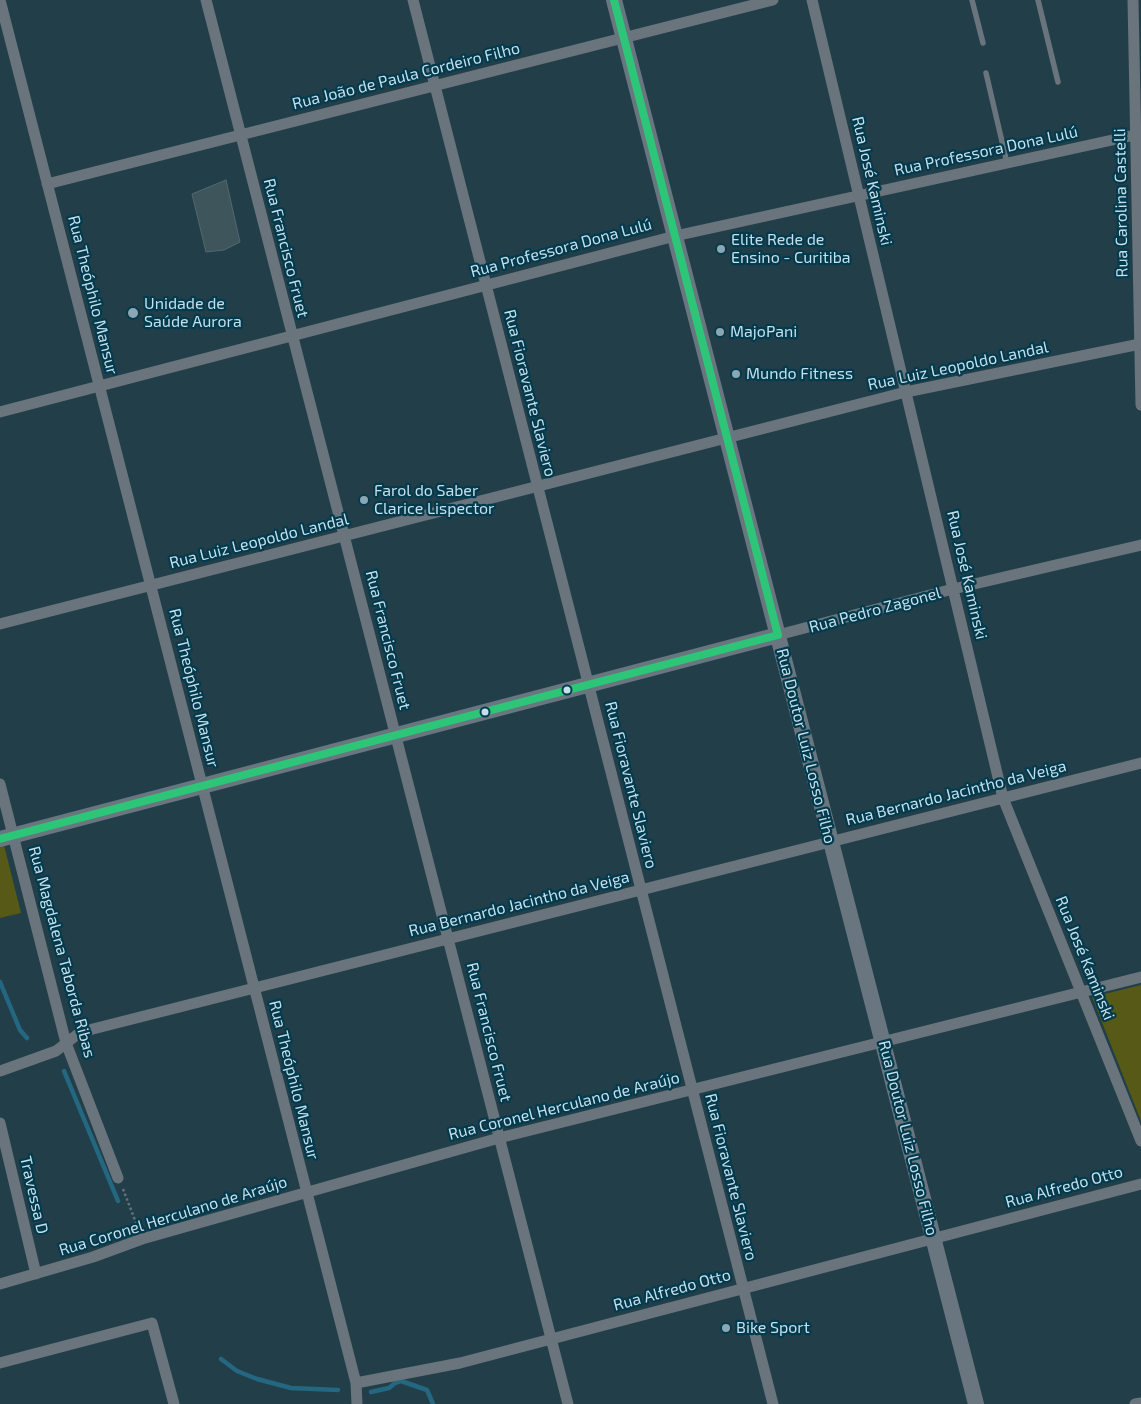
<!DOCTYPE html>
<meta charset="utf-8">
<style>
body{margin:0}
canvas{display:block;background:#223e49}
</style>
<canvas width="1141" height="1404"></canvas>
<script>
const ctx = document.querySelector('canvas').getContext('2d');
ctx.lineJoin = 'round';
function paint(path, color) {
  ctx.fillStyle = color;
  ctx.fill(path, 'evenodd');
}
function shape(rows) {
  const path = new Path2D();
  for (const r of rows) {
    path.moveTo(r[0], r[1]);
    for (let i = 2; i < r.length; i += 2) path.lineTo(r[i], r[i + 1]);
  }
  return path;
}
function trace(path, color, width, dash) {
  ctx.strokeStyle = color;
  ctx.lineWidth = width;
  ctx.lineCap = dash ? 'butt' : 'round';
  ctx.setLineDash(dash || []);
  ctx.stroke(path);
}
function write(font, color, halo, rows, align = 'center') {
  ctx.font = font + ' "Exo 2",sans-serif';
  ctx.lineWidth = 4.5;
  ctx.setLineDash([]);
  ctx.textBaseline = 'middle';
  ctx.strokeStyle = halo;
  ctx.fillStyle = color;
  for (const [text, x, y, turn = 0] of rows) {
    ctx.save();
    ctx.translate(x, y);
    ctx.rotate((+turn || 0) * Math.PI / 180);
    ctx.textAlign = isNaN(turn) ? turn : align;
    if (halo) ctx.strokeText(text, 0, 0);
    ctx.fillText(text, 0, 0);
    ctx.restore();
  }
}
const green = shape([
 [4,845,21,913,0,918,0,846],
 [1141,985,1141,1121,1092,997]
]);
const stream = shape([
 [0,982,20,1030,27,1038],
 [64,1071,118,1201],
 [221,1359,237,1371,257,1379,291,1388,338,1390],
 [371,1392,389,1388,395,1383,401,1381,427,1390,433,1404]
]);
const building = shape([
 [226,180,240,242,224,250,206,252,192,194,226,180]
]);
const path = shape([
 [123,1189,138,1228]
]);
const lane = shape([
 [972,0,983,43],
 [1038,0,1058,82],
 [986,73,1007,163]
]);
const street = shape([
 [0,0,356,1383,357,1404],
 [206,0,568,1404],
 [413,0,773,1404],
 [812,0,1003,798,1141,1141],
 [1133,0,1141,405],
 [47,184,773,0],
 [0,412,675,236,1135,135],
 [0,624,906,392,1140,344],
 [778,635,953,589,1141,545],
 [0,784,66,1043,118,1178],
 [0,1071,56,1051,78,1034,85,1031,1141,763],
 [0,1123,36,1274],
 [0,1284,93,1257,142,1239,499,1138,1141,977],
 [0,1363,152,1323,174,1404],
 [356,1383,460,1363,1141,1184],
 [1135,1404,1141,1403]
]);
const secondary = shape([
 [614,0,976,1404],
 [0,839,778,635]
]);
const bus1 = shape([
 [0,839,778,635,614,0]
]);
const markers = [
 [721,249,5,"#8da7b2"],
 [133,313,6,"#8da7b2"],
 [720,332,5,"#8da7b2"],
 [736,374,5,"#8da7b2"],
 [364,500,5,"#8da7b2"],
 [567,690,4.5,"#c6dfeb"],
 [485,712,4.5,"#c6dfeb"],
 [726,1328,5,"#8da7b2"]
];
const streetNames = [
 ["Rua João de Paula Cordeiro Filho",406,76,-14],
 ["Rua Professora Dona Lulú",986,151,-12],
 ["Rua José Kaminski",872,181,77],
 ["Rua Carolina Castelli",1121,203,-91],
 ["Rua Francisco Fruet",286,248,76],
 ["Rua Professora Dona Lulú",561,248,-15],
 ["Rua Theóphilo Mansur",93,295,76],
 ["Rua Luiz Leopoldo Landal",958,366,-12],
 ["Rua Fioravante Slaviero",530,393,76],
 ["Rua Luiz Leopoldo Landal",259,541,-14],
 ["Rua José Kaminski",967,575,77],
 ["Rua Pedro Zagonel",875,610,-15],
 ["Rua Francisco Fruet",388,640,76],
 ["Rua Theóphilo Mansur",194,688,76],
 ["Rua Doutor Luiz Losso Filho",806,746,76],
 ["Rua Fioravante Slaviero",631,785,76],
 ["Rua Bernardo Jacintho da Veiga",956,793,-14],
 ["Rua Bernardo Jacintho da Veiga",519,904,-14],
 ["Rua Magdalena Taborda Ribas",62,952,75],
 ["Rua José Kaminski",1085,958,68],
 ["Rua Francisco Fruet",489,1032,76],
 ["Rua Theóphilo Mansur",294,1080,76],
 ["Rua Coronel Herculano de Araújo",564,1106,-14],
 ["Rua Doutor Luiz Losso Filho",908,1138,76],
 ["Rua Fioravante Slaviero",731,1177,76],
 ["Rua Alfredo Otto",1064,1187,-15],
 ["Travessa D",34,1195,77],
 ["Rua Coronel Herculano de Araújo",173,1216,-17],
 ["Rua Alfredo Otto",672,1290,-15]
];
const poiNames = [
 ["Elite Rede de",731,240],
 ["Ensino - Curitiba",731,258],
 ["Unidade de",144,304],
 ["Saúde Aurora",144,322],
 ["MajoPani",730,332],
 ["Mundo Fitness",746,374],
 ["Farol do Saber",374,491],
 ["Clarice Lispector",374,509],
 ["Bike Sport",736,1328]
];
paint(green, '#575916');
trace(stream, '#246781', 4.5);
paint(building, '#3d555b');
trace(building, '#51686f', 1);
trace(path, '#64727b', 2.5, [2.5, 2.5]);
trace(lane, '#69747c', 5.5);
trace(street, '#69747c', 11);
trace(secondary, '#69757f', 16);
trace(bus1, '#2dc577', 8);
for (const [x, y, r, color] of markers) {
  const dot = new Path2D();
  dot.arc(x, y, r, 0, 2 * Math.PI);
  ctx.fillStyle = color;
  ctx.fill(dot);
  trace(dot, '#033b4e', 2);
}
write('16px', '#c6dfeb', '#033b4e', streetNames);
write('16px', '#c6dfeb', '#033b4e', poiNames, 'left');
</script>
